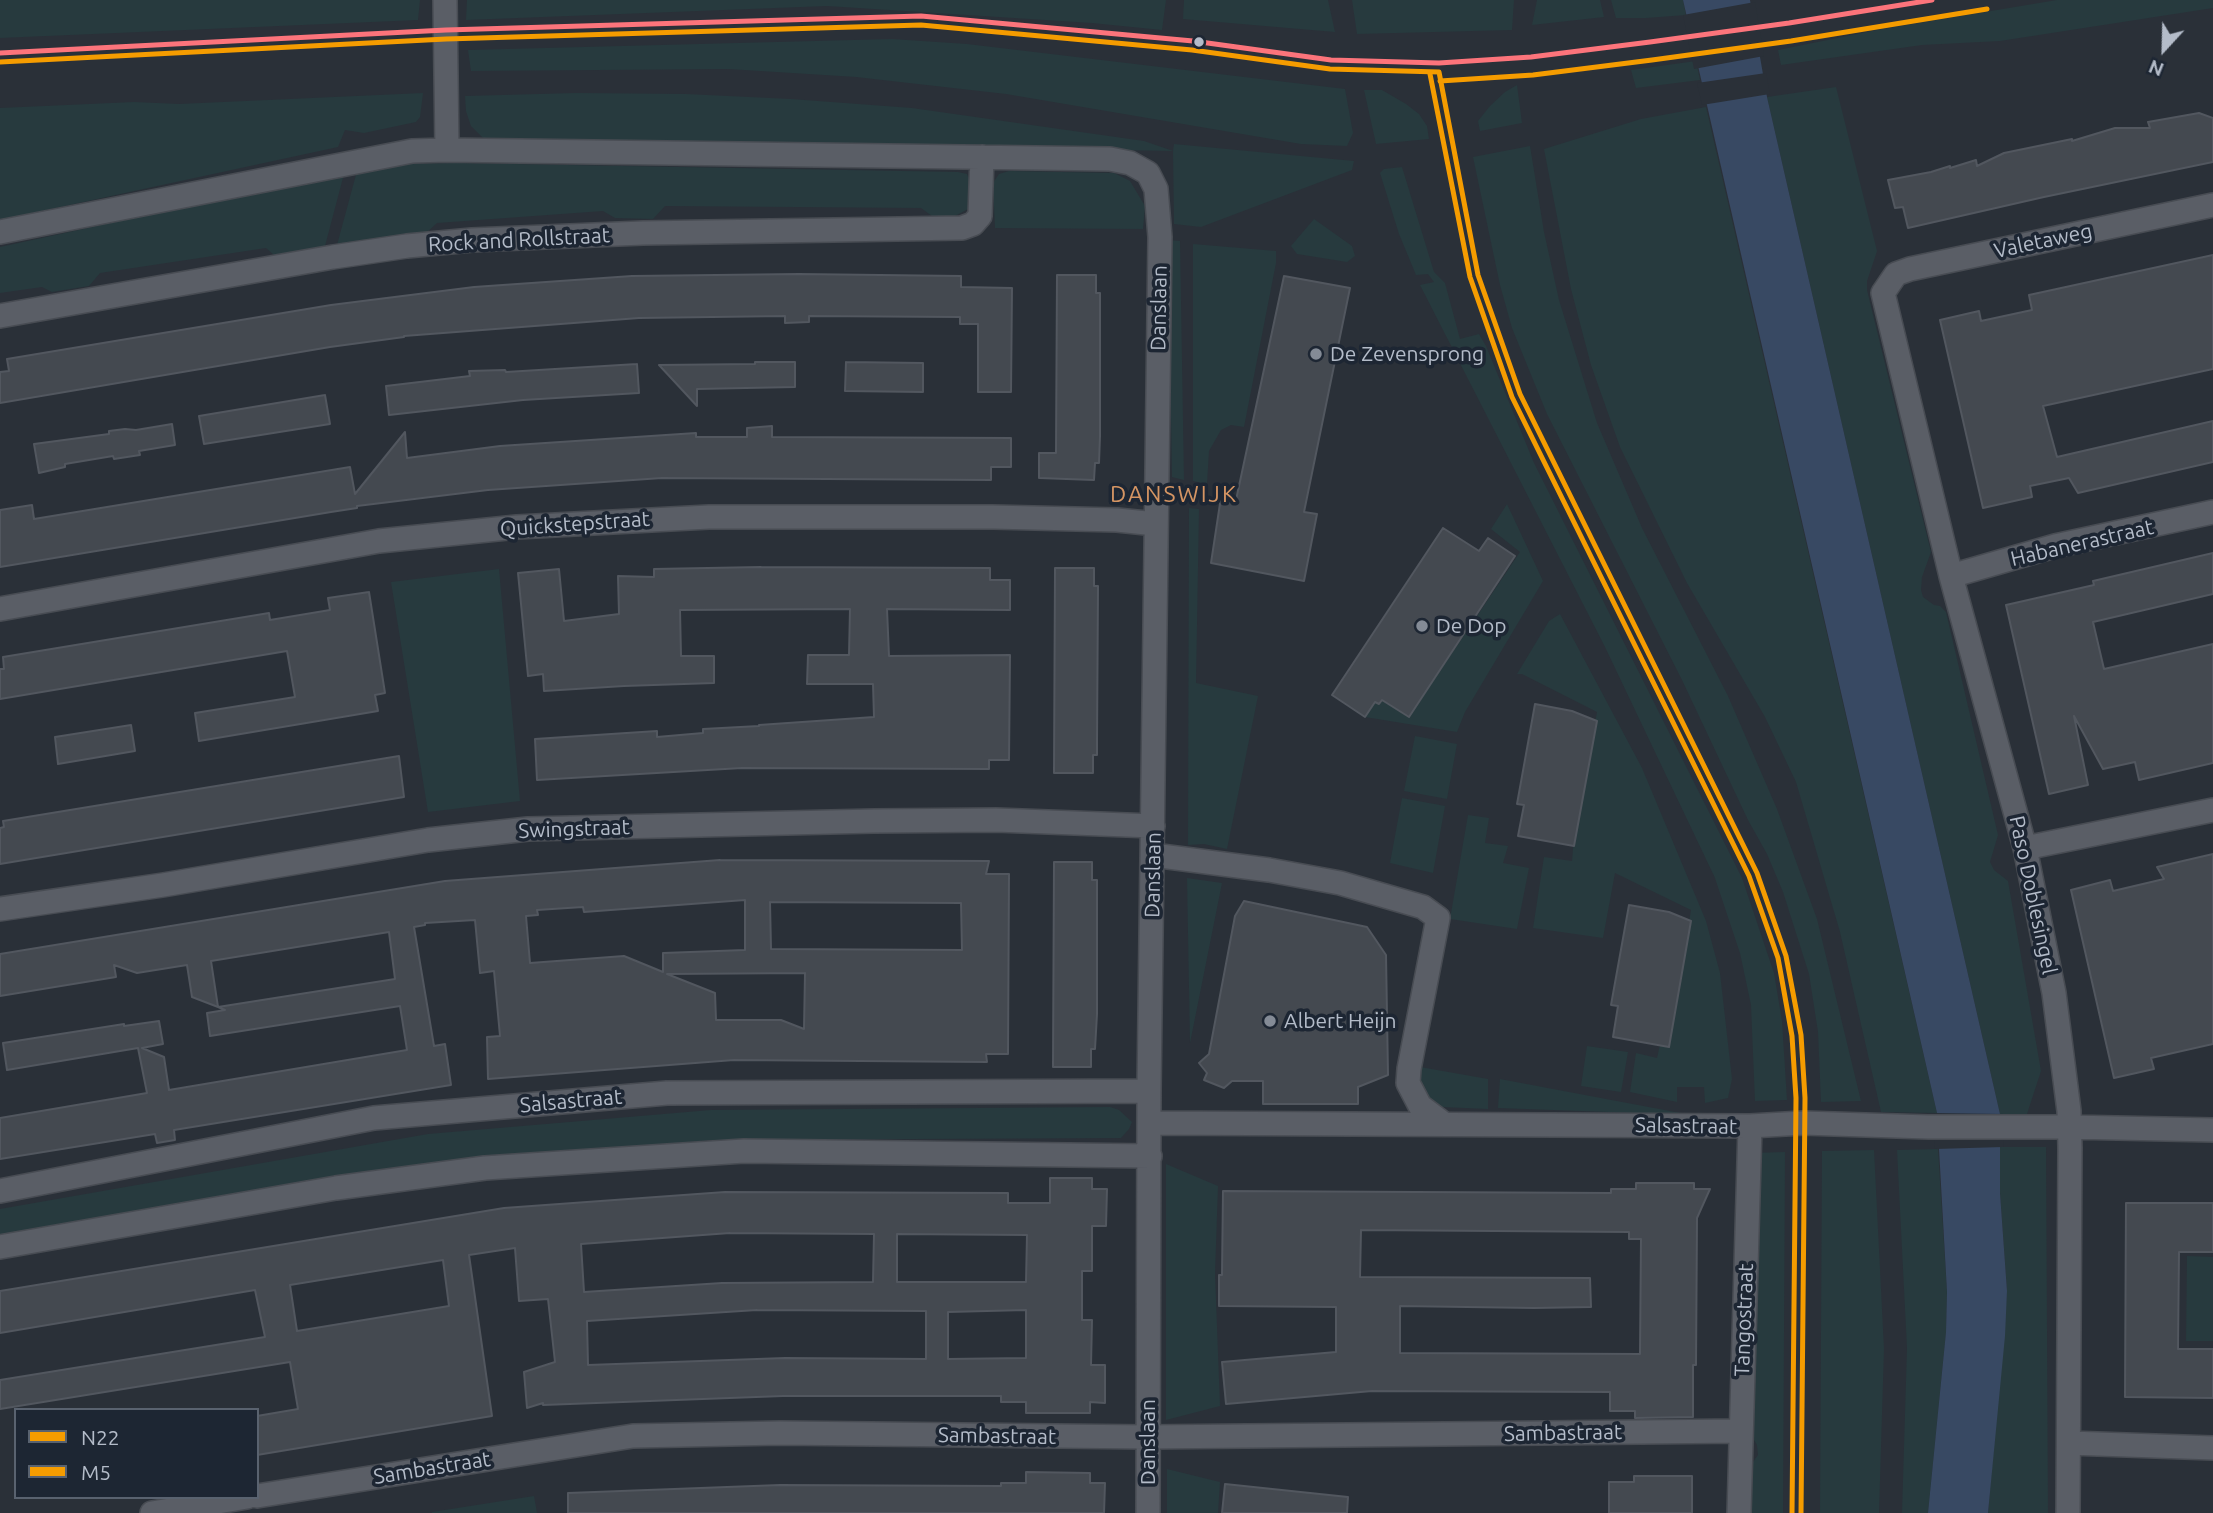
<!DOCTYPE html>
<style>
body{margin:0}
#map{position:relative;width:2213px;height:1513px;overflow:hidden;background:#2a3038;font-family:Ubuntu,sans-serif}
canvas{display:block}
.legend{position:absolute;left:14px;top:1408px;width:245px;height:91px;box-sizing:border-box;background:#1d2633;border:2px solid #59626f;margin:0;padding:9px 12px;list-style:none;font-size:21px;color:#b4bcc9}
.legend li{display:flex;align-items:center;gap:14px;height:35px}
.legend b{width:35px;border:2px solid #59626f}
.north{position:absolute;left:2129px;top:14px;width:70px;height:70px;-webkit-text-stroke:5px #1d2633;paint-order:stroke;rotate:202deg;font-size:19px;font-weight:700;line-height:28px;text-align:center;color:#b4bcc9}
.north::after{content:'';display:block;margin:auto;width:24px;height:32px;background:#b4bcc9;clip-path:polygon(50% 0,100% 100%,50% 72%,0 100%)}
</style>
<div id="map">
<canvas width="2213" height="1513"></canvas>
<ul class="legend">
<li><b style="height:9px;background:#f59c00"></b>N22</li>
<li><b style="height:9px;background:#f59c00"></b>M5</li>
</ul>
<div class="north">N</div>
</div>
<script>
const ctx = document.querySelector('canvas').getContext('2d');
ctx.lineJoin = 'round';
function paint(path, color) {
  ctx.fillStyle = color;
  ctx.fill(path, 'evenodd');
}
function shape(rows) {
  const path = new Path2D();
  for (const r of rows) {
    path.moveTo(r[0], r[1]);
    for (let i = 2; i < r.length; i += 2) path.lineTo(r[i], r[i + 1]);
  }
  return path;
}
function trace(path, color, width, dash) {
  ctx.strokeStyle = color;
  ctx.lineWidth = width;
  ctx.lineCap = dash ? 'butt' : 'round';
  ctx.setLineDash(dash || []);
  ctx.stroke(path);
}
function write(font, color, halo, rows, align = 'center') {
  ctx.font = font + ' Ubuntu,sans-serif';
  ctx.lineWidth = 7;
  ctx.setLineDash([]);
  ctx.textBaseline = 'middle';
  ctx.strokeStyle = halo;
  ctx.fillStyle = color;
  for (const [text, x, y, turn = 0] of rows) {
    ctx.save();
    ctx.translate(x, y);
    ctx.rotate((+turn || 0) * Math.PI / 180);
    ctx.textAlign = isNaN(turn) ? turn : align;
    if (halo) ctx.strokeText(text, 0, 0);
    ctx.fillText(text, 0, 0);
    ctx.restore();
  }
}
const green = shape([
 [0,0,420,0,418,20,0,38],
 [467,0,1166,0,1162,30,1092,23,827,6,466,20],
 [1184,0,1328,0,1335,32,1183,19],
 [1352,0,1514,0,1512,30,1357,34],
 [1537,0,1600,0,1604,17,1532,25],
 [1611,0,1683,0,1686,15,1646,18,1616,18],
 [2057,0,2213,0,2213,8,2000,41,1922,45,1781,65,1778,50,1877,30],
 [892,39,967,44,1345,89,1353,133,1347,146,1301,144,1006,94,856,77,728,69,471,71,468,50],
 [1696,61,1700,80,1636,88,1631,70],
 [1517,85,1522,123,1480,131,1478,121,1490,106,1505,92],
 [1836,87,1877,251,1867,281,1867,290,1929,544,1931,552,1922,577,1921,590,1923,597,1934,605,1940,606,1946,612,1998,835,1990,862,1994,870,2008,881,2041,1071,2027,1114,2000,1114,1767,97],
 [1364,90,1382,90,1406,104,1419,114,1427,126,1429,139,1376,144],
 [423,93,420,117,416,122,364,133,345,130,338,147,0,220,0,108,134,102,179,104],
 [576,93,686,94,791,99,912,108,1144,141,1173,151,1174,144,1354,161,1352,170,1201,227,1174,224,1173,151,484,139,471,126,466,111,465,96],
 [1706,107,1937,1113,1881,1112,1840,932,1796,782,1765,717,1687,583,1620,447,1591,365,1571,289,1544,149,1641,119],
 [1530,146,1544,232,1559,300,1597,423,1642,528,1728,696,1777,809,1817,919,1861,1101,1821,1102,1818,1032,1809,974,1783,892,1767,854,1748,820,1682,680,1547,414,1512,328,1500,285,1473,157],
 [456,163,958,172,967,174,971,184,973,197,968,209,955,216,932,216,921,208,665,206,653,219,615,218,603,211,437,223,425,234,337,245,357,171,407,164],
 [1402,167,1434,272,1445,283,1460,339,1479,334,1486,346,1534,463,1742,878,1774,973,1782,1021,1787,1100,1755,1101,1751,1005,1740,953,1715,878,1605,647,1420,285,1434,282,1428,274,1416,275,1399,234,1380,173,1384,169],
 [1009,171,1114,173,1130,181,1145,206,1143,229,995,228,993,183,999,174],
 [344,174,325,246,274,255,266,248,100,273,89,286,52,292,42,287,0,293,0,247,323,177],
 [1314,219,1352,246,1355,256,1347,262,1297,254,1291,246],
 [1168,240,1180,241,1184,480,1172,477],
 [1193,244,1276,251,1276,263,1244,427,1231,425,1221,430,1209,451,1207,484,1193,481],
 [1507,504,1543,581,1465,712,1457,732,1365,717,1375,702,1382,700,1409,717,1520,552,1491,529],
 [1189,508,1199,509,1196,683,1258,696,1227,849,1204,844,1188,845],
 [499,569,520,801,428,812,391,582],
 [1560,614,1642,768,1706,921,1720,973,1732,1079,1728,1098,1705,1103,1704,1087,1677,1087,1677,1102,1630,1092,1636,1053,1657,1058,1661,1040,1669,1041,1691,910,1615,873,1603,938,1533,928,1544,857,1572,861,1574,836,1597,712,1522,674,1517,674,1549,621],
 [1415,736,1457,744,1447,799,1404,791],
 [1402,798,1445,806,1433,873,1390,863],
 [1468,815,1489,818,1485,843,1508,846,1503,863,1529,868,1517,929,1450,919],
 [1187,878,1222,883,1190,1043],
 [1587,1046,1628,1052,1621,1092,1581,1086],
 [1420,1067,1488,1079,1488,1109,1442,1107,1423,1100,1418,1079],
 [1500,1079,1691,1115,1498,1108],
 [1110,1107,1119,1110,1132,1122,1129,1129,1121,1138,713,1140,432,1164,0,1240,0,1209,428,1134,711,1110],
 [2000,1147,2046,1147,2048,1513,1988,1513,2007,1291,2000,1193],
 [1938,1149,1947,1292,1946,1332,1928,1513,1902,1513,1907,1348,1897,1150],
 [1874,1150,1884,1349,1879,1513,1820,1513,1822,1151],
 [1785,1152,1783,1513,1747,1513,1750,1472,1753,1462,1758,1455,1757,1445,1750,1433,1751,1153],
 [1166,1164,1218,1186,1215,1274,1220,1406,1166,1420],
 [2187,1256,2213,1257,2213,1341,2186,1341],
 [1167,1469,1220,1482,1218,1513,1167,1513],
 [534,1496,537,1513,432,1513,432,1512]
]);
const water = shape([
 [1683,0,1750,0,1767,97,2000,1114,2000,1193,2007,1291,2005,1336,1988,1513,1928,1513,1946,1332,1947,1292,1937,1113]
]);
const pier = shape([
 [1755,2,1764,56,1694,69,1683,15],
 [1766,73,1770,94,1702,105,1697,83],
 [1934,1113,2004,1114,2003,1147,1935,1149]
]);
const building = shape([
 [2199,113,2213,118,2213,162,2044,197,1908,228,1903,207,1895,208,1888,180,1931,172,1950,166,1950,168,1976,160,1977,166,2004,153,2072,139,2072,141,2115,128,2150,128,2148,122,2199,113],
 [2213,255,2213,369,2043,406,2057,457,2213,421,2213,462,2078,493,2069,478,2030,486,2032,497,1983,508,1940,320,1979,311,1981,321,2032,310,2029,295,2213,255],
 [799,274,961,276,961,287,1012,288,1011,392,978,392,978,324,960,324,960,317,809,316,809,322,785,323,785,316,639,318,404,336,404,337,330,347,0,403,0,372,9,371,7,359,331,305,474,287,632,276,799,274],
 [1057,275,1096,275,1096,293,1100,293,1100,436,1099,463,1095,463,1094,480,1039,478,1039,453,1056,453,1057,275],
 [1284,276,1350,288,1304,512,1317,514,1304,581,1211,563,1221,497,1236,500,1284,276],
 [755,362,795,362,795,387,697,389,697,406,659,365,755,364,755,362],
 [846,362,923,363,923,392,845,391,846,362],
 [637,364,639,393,523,400,389,415,386,386,470,376,469,371,505,370,506,372,637,364],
 [325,395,330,424,204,444,199,416,325,395],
 [172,424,175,445,139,451,140,455,114,459,113,456,65,464,65,467,39,473,34,444,109,434,109,431,125,429,136,430,172,424],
 [772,426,772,437,1011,438,1011,467,991,467,991,480,662,478,488,490,357,506,357,508,331,512,0,567,0,510,32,505,34,519,350,467,355,494,405,432,407,458,500,446,696,433,696,437,747,437,747,428,772,426],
 [1443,528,1479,551,1488,538,1515,556,1409,717,1382,700,1379,704,1375,702,1365,717,1332,695,1443,528],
 [2213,553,2213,594,2093,622,2104,669,2213,644,2213,763,2139,780,2135,762,2103,769,2074,716,2088,785,2049,794,2006,605,2094,585,2093,581,2213,553],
 [761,567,990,568,990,580,1010,580,1010,610,887,609,889,656,1010,655,1009,760,989,760,989,769,742,768,537,780,535,739,657,731,657,737,703,733,703,729,759,726,759,725,874,717,873,684,807,684,808,655,849,655,850,609,680,610,681,656,714,656,714,683,624,686,544,691,543,674,528,676,518,573,559,569,564,621,619,614,618,576,654,577,654,569,761,567],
 [1055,568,1094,568,1094,586,1098,586,1097,742,1097,755,1093,755,1093,773,1054,773,1055,568],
 [369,592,385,693,375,695,378,711,199,741,195,713,295,697,287,651,0,699,0,669,4,669,3,657,269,613,270,620,330,610,328,598,369,592],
 [1535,704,1572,711,1597,721,1574,846,1518,836,1524,805,1517,804,1535,704],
 [131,725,135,751,58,764,55,737,131,725],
 [399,756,404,797,0,864,0,828,4,827,3,821,399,756],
 [2213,854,2213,1044,2151,1058,2154,1069,2114,1078,2071,890,2110,880,2113,891,2164,879,2157,867,2213,854],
 [720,860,989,861,986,874,1009,874,1008,1054,986,1054,987,1062,734,1060,488,1079,487,1037,500,1036,494,971,480,973,475,920,425,923,425,925,414,927,434,1046,445,1044,451,1085,174,1130,175,1140,157,1143,155,1134,0,1159,0,1118,147,1093,138,1048,7,1070,3,1043,124,1024,124,1026,159,1021,163,1044,142,1048,164,1057,169,1090,407,1050,400,1006,210,1036,207,1013,225,1010,218,1007,395,979,389,932,211,961,218,1007,192,997,187,965,137,973,114,965,116,977,0,996,0,954,445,881,720,860],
 [745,900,745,950,663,953,663,972,624,956,530,963,526,916,538,915,537,910,583,907,584,912,745,900],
 [770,902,961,903,962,950,771,949,770,902],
 [805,973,804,1029,781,1020,716,1020,715,993,667,974,805,973],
 [1054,862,1092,862,1092,880,1097,880,1097,1014,1095,1049,1091,1049,1091,1067,1053,1067,1054,862],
 [1244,901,1367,927,1386,955,1388,1075,1358,1087,1358,1104,1263,1104,1263,1081,1232,1081,1224,1088,1204,1080,1207,1073,1199,1063,1209,1054,1235,916,1244,901],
 [1629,905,1669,912,1691,921,1669,1047,1613,1037,1618,1006,1611,1005,1629,905],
 [1050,1178,1092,1178,1092,1189,1107,1189,1106,1226,1092,1226,1092,1271,1082,1271,1082,1320,1092,1320,1091,1365,1105,1365,1105,1403,1090,1402,1090,1413,1026,1413,1026,1402,1001,1402,1001,1396,783,1396,543,1405,543,1403,527,1408,524,1372,555,1362,548,1299,519,1301,515,1248,469,1255,492,1416,257,1455,257,1416,298,1409,290,1362,0,1409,0,1380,265,1337,255,1290,0,1333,0,1291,504,1208,725,1192,1008,1193,1008,1203,1050,1203,1050,1178],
 [730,1233,874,1234,873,1282,722,1283,584,1292,581,1244,730,1233],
 [897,1234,1027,1235,1026,1282,897,1282,897,1234],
 [443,1260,449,1306,297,1331,290,1285,443,1260],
 [757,1310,926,1311,926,1359,785,1358,588,1365,587,1321,757,1310],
 [1026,1310,1026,1358,948,1359,948,1312,1026,1310],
 [1636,1183,1694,1183,1694,1189,1710,1189,1697,1218,1696,1365,1693,1365,1693,1417,1635,1418,1635,1411,1610,1411,1610,1392,1372,1391,1226,1404,1222,1362,1336,1352,1336,1307,1219,1306,1219,1275,1222,1275,1223,1191,1611,1193,1611,1189,1636,1189,1636,1183],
 [1361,1230,1629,1232,1629,1239,1641,1239,1640,1354,1400,1353,1400,1306,1534,1308,1591,1307,1590,1278,1360,1277,1361,1230],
 [2126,1203,2213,1203,2213,1252,2179,1252,2178,1349,2213,1349,2213,1398,2125,1397,2126,1203],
 [1026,1472,1090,1473,1090,1483,1105,1483,1104,1513,568,1513,568,1493,780,1485,1001,1486,1001,1483,1026,1483,1026,1472],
 [1634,1476,1692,1476,1692,1513,1609,1513,1609,1482,1634,1482,1634,1476],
 [1225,1484,1348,1497,1347,1513,1222,1513,1225,1484]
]);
const minor = shape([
 [445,0,447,150],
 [0,232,412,151,447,150,1110,159,1130,163,1148,173,1156,189,1160,237,1149,1091,1148,1513],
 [0,316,333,257,407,246,472,240,643,233,962,228,973,224,980,216,982,157],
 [1951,576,2055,546,2213,512],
 [0,609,379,541,517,527,709,517,993,517,1117,520,1156,524],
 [2025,848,2213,810],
 [1153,855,1269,870,1340,883,1423,907,1438,918,1409,1069,1408,1083,1420,1106,1444,1124],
 [0,909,163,885,428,840,528,829,874,821,996,820,1153,826],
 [1151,1123,1750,1126,1803,1123,1928,1127,2069,1127,2213,1130],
 [0,1191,374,1118,667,1093,1149,1091],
 [0,1247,336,1188,485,1168,744,1151,1150,1156],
 [2069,1443,2213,1448],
 [257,1496,633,1436,780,1433,1148,1437,1740,1431],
 [152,1513,247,1497],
 [1739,1513,1750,1126],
 [2068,1513,2070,1148,2069,1111,2054,993,2025,848,1951,576,1883,293,1896,274,1910,269,2213,205]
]);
const bus1 = shape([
 [0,62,446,39,921,25,1192,50,1330,69,1439,72],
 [1439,72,1478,275,1520,394,1757,873,1786,956,1801,1035,1805,1098,1801,1513]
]);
const bus2 = shape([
 [1430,74,1470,277,1512,397,1749,876,1778,958,1792,1036,1796,1098,1792,1513],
 [1440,81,1533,75,1652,60,1791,41,1987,9]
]);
const bus3 = shape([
 [0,53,446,30,921,16,1193,41,1331,60,1439,63,1531,57,1650,42,1789,23,1932,0]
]);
const markers = [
 [1199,42,6,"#b4bcc9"],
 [1316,354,7,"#848b96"],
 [1422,626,7,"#848b96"],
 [1270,1021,7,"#848b96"]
];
const streetNames = [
 ["Rock and Rollstraat",519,240,-3],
 ["Valetaweg",2043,241,-12],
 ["Danslaan",1159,308,-89],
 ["Quickstepstraat",575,524,-4],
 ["Habanerastraat",2082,543,-13],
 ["Swingstraat",574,829,-2],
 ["Danslaan",1153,875,-89],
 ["Paso Doblesingel",2033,895,78],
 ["Salsastraat",571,1101,-5],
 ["Salsastraat",1686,1126,1],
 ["Tangostraat",1744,1320,-88],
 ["Sambastraat",1563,1433,-1],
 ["Sambastraat",997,1436,1],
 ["Danslaan",1148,1442,-90],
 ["Sambastraat",432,1468,-9]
];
const poiNames = [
 ["De Zevensprong",1330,354],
 ["De Dop",1436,626],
 ["Albert Heijn",1284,1021]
];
const neighbourhoodNames = [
 ["DANSWIJK",1174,494]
];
paint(green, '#273a3e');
paint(water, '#384963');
paint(pier, '#2a3038');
paint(building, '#444950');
trace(building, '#52575f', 2);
trace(minor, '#484c53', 26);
trace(minor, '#5a5e66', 23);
trace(bus1, '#f59c00', 5);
trace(bus2, '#f59c00', 5);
trace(bus3, '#fc747b', 5);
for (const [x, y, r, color] of markers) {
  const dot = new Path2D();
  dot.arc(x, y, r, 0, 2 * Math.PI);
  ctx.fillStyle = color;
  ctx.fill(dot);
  trace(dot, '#1d2633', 2.5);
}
write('21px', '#b4bcc9', '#1d2633', streetNames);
write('21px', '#b4bcc9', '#1d2633', poiNames, 'left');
ctx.letterSpacing = '2px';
write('23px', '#d59563', '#1d2633', neighbourhoodNames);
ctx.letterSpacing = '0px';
</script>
